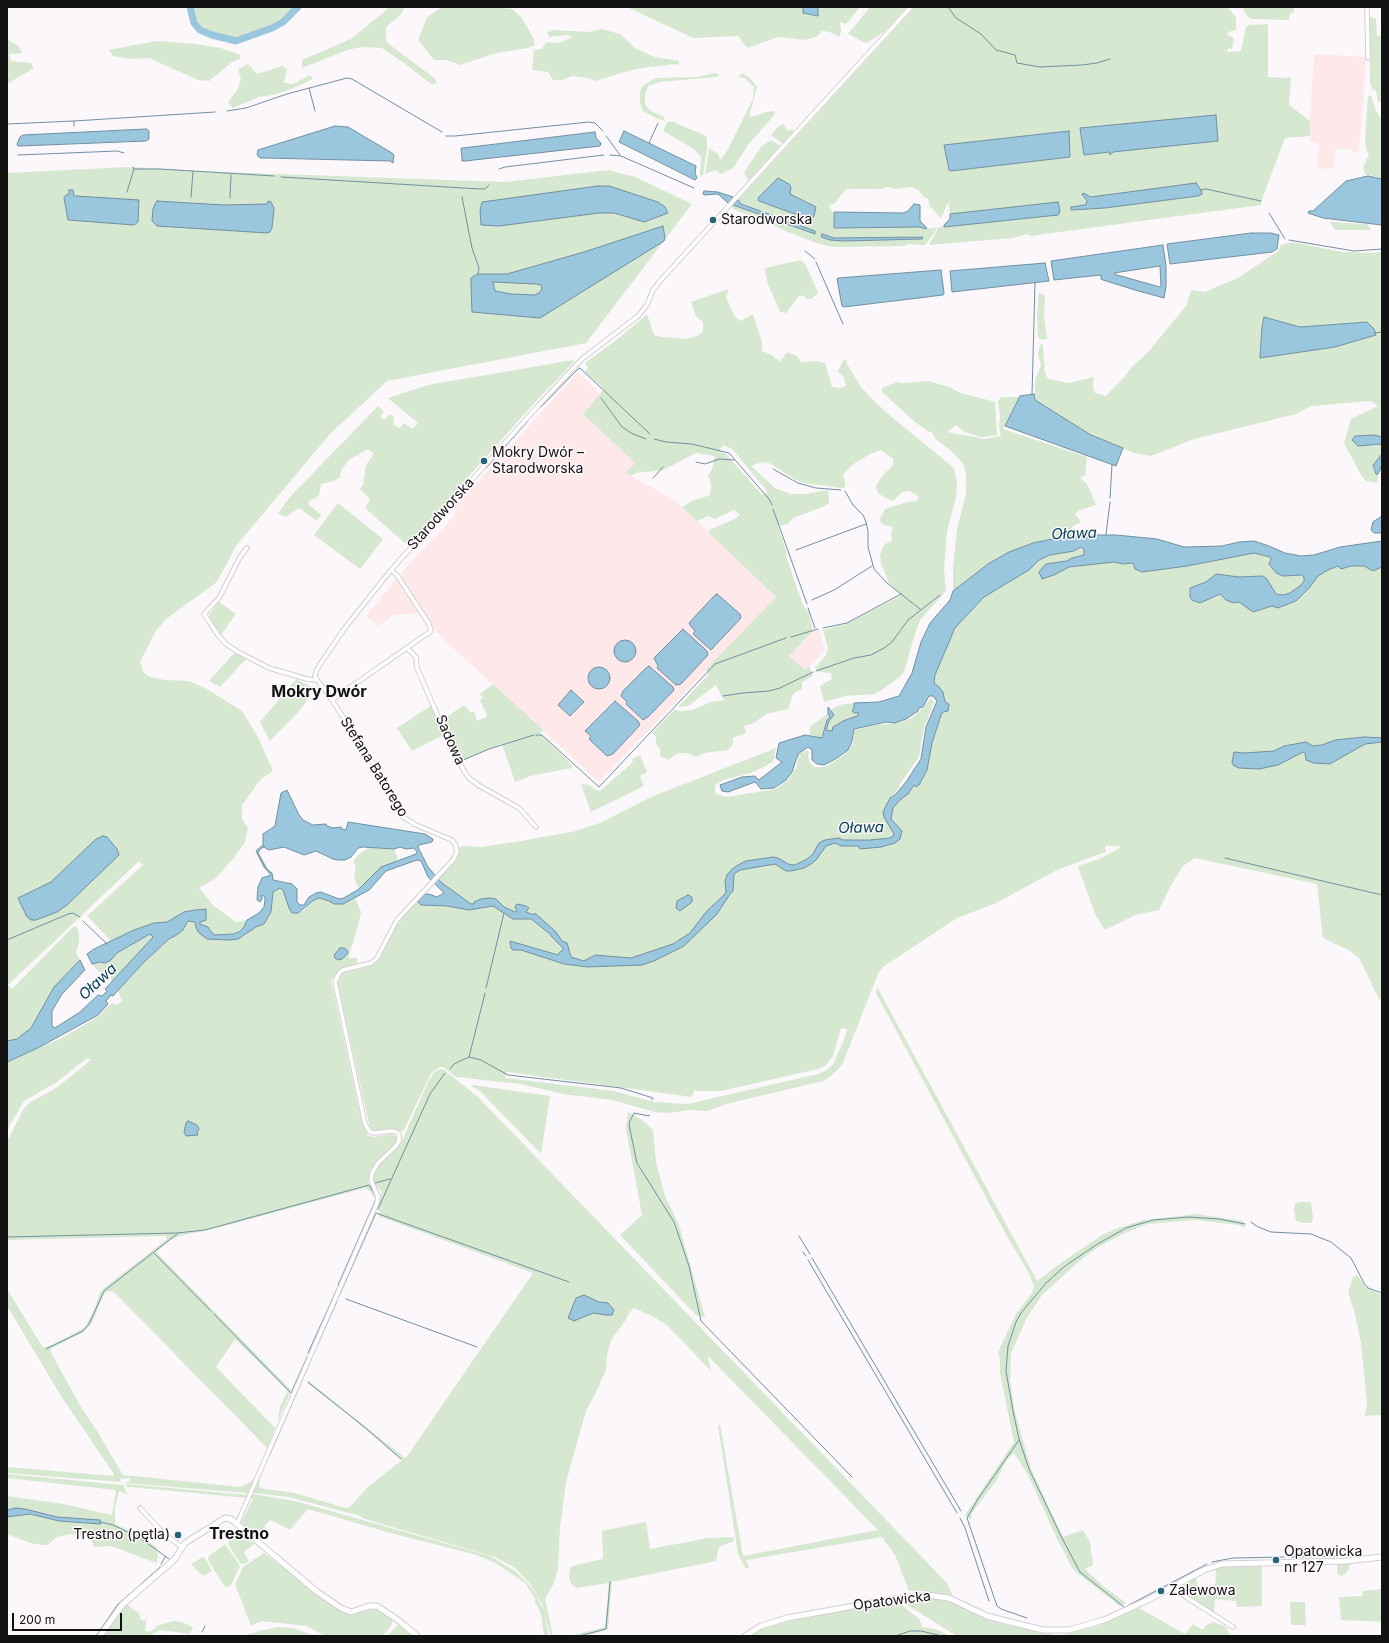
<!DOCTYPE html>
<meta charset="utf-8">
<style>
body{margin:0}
#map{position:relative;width:1389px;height:1643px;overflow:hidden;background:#fbf7fb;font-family:Inter,sans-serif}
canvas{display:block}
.frame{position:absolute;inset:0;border:8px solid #131213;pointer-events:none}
.scale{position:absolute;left:12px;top:1613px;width:110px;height:18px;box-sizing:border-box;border:2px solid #131213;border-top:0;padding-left:5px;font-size:12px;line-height:14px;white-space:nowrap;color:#131213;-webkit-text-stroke:3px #fbf7fb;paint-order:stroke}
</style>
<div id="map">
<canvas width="1389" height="1643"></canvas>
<div class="frame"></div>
<div class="scale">200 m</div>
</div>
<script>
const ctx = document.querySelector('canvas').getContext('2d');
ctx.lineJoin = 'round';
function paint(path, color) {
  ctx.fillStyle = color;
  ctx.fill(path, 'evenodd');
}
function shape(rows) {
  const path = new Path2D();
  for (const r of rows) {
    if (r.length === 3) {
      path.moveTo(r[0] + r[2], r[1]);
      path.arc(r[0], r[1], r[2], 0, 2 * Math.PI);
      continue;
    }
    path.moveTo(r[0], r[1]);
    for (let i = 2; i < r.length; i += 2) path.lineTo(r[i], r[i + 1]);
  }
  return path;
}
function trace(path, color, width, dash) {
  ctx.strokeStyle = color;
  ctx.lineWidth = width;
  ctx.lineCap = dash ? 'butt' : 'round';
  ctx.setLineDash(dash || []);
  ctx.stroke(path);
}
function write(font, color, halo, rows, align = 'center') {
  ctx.font = font + ' Inter,sans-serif';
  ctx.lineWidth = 3;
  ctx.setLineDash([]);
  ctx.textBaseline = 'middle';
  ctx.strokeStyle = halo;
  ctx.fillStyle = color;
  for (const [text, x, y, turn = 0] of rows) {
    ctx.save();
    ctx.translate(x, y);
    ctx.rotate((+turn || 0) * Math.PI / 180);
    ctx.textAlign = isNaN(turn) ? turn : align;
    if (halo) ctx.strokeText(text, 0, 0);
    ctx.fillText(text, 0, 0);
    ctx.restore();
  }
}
const industrial = shape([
 [1314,54,1366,57,1364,72,1365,73,1359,152,1352,152,1352,149,1335,149,1334,166,1331,169,1317,168,1319,144,1311,142,1310,116],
 [578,372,600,394,583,414,635,463,626,473,677,502,776,597,599,782,438,634,401,577,404,574,402,572,454,516,456,506],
 [397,578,420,613,392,615,379,627,366,616],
 [819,630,825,649,824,651,805,670,789,656,813,631]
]);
const green = shape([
 [192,7,297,7,281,22,236,40,232,40,203,29,195,22],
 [390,7,405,7,401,14,386,27,386,42,433,77,437,82,433,85,423,78,407,65,382,48,362,47,347,50,302,68,302,60,351,39],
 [442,7,492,7,512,9,522,18,534,39,535,45,528,48,496,53,460,65,446,60,434,60,418,40,427,17],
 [627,7,803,7,803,13,817,16,818,7,860,7,846,24,840,22,841,32,839,37,830,32,822,31,818,36,805,40,778,37,747,48,738,36,693,38],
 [870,7,907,7,885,31,867,43,863,42,848,34],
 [915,7,1227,7,1236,17,1236,30,1228,32,1227,35,1234,38,1232,49,1228,48,1227,52,1241,51,1246,27,1249,25,1268,24,1268,77,1291,78,1289,105,1310,121,1310,136,1285,138,1261,202,1261,205,1030,236,1027,234,1013,238,930,245,930,243,939,227,1058,215,1058,202,950,214,949,204,947,204,941,219,930,206,928,199,924,197,918,190,911,187,895,189,887,187,881,189,846,189,834,204,829,205,833,214,834,228,920,227,926,229,938,227,928,241,925,245,921,245,908,244,904,246,832,247,813,242,733,209,732,206,733,205,815,234,815,231,741,204,738,200],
 [1068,131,1070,157,951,171,949,169,944,145],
 [770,185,789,192,790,194,814,206,758,199],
 [1083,193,1091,197,1198,196,1105,208,1071,210,1071,207,1085,205,1086,204,1087,201,1082,194],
 [923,236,922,239,844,241,830,240,821,237,863,239],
 [1242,7,1294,7,1293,13,1290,13,1289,20,1252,19,1246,15],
 [1371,17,1376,19,1377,36,1382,36,1382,101,1378,102,1376,91,1372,89,1370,82,1369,19],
 [602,29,620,34,627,40,635,48,655,57,679,61,679,65,674,64,635,69,595,81,588,78,572,76,563,80,553,80,548,72,532,70,534,50,542,49,546,42,559,43,573,37,568,35,549,37,547,32,555,30,589,32],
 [7,37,10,41,19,46,22,53,9,54,11,61,31,63,34,68,7,84],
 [156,41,195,44,221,48,240,55,240,59,232,62,209,81,198,80,149,58,131,59,113,56,109,50],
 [248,64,257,74,282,66,287,69,284,83,294,84,310,75,313,79,289,90,272,95,259,97,233,108,228,102,237,90,241,80,238,69],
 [715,73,719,75,716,77,660,82,648,86,645,95,645,105,651,111,664,117,665,121,656,118,643,111,640,103,640,91,644,85,656,78,697,77],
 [742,73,750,78,757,87,749,117,755,116,766,112,774,111,775,114,748,145,733,168,721,174,715,170,705,174,709,148,718,154,720,160,727,151,753,99,754,87,745,78,738,77],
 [1371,95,1376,111,1382,120,1382,178,1365,174,1363,167,1369,155,1366,149,1365,137,1368,96],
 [667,122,673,122,704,135,707,138,707,149,703,175,700,176,701,157,694,149,663,131],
 [784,124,788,131,792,129,794,131,783,144,771,135,779,126],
 [771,140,780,146,749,181,744,173,747,168,761,147],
 [128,167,221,172,506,182,608,170,635,177,692,204,586,343,387,381,330,434,236,546,217,582,166,619,156,631,140,662,144,673,150,677,164,680,189,681,205,688,242,711,258,737,273,771,261,779,242,805,242,819,248,828,245,842,233,859,216,878,199,888,214,906,228,916,236,922,247,920,244,927,234,934,215,935,212,933,208,927,200,924,206,909,198,909,184,912,167,922,154,923,134,930,111,941,87,916,143,865,139,861,8,985,12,989,74,926,77,927,79,934,79,942,76,953,80,960,54,987,31,1028,17,1039,7,1041,7,173],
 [1330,222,1367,224,1371,230,1335,230],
 [1291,242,1343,252,1375,253,1382,251,1382,437,1374,435,1355,436,1372,446,1382,444,1382,454,1373,465,1375,472,1378,474,1377,483,1366,481,1361,475,1344,443,1351,419,1378,406,1371,401,1311,406,1296,414,1194,439,1151,456,1134,453,1091,435,1035,400,1035,380,1041,365,1038,355,1040,344,1043,345,1045,373,1048,379,1069,383,1094,377,1093,388,1095,393,1106,396,1125,376,1131,368,1149,351,1186,306,1191,290,1205,292,1238,278,1278,251,1281,245],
 [1264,317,1300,327,1367,322,1335,347,1261,358,1262,327],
 [801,260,806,265,818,293,811,299,807,299,803,295,798,297,786,313,780,312,768,284,765,272,765,268],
 [729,289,726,297,735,317,741,321,753,314,762,342,762,351,772,355,780,362,787,352,797,356,801,362,817,361,825,363,832,387,840,388,846,386,844,378,838,371,844,359,846,360,847,364,861,387,872,399,888,414,954,468,957,482,956,497,947,531,944,569,946,591,921,619,917,627,904,672,900,677,880,691,874,694,845,696,824,702,820,686,832,679,831,673,818,672,815,668,826,655,828,649,823,630,846,624,902,595,889,583,881,564,880,556,882,549,885,544,892,541,891,534,893,527,884,525,881,523,880,519,885,509,907,502,916,501,919,498,917,495,909,491,902,492,893,501,882,496,877,491,876,486,883,475,893,465,893,459,881,450,870,454,852,465,843,474,845,482,845,487,842,488,809,484,796,480,769,463,762,462,751,466,775,488,791,494,806,494,828,490,829,503,825,506,793,518,788,524,778,526,787,554,786,556,803,605,809,613,813,631,789,656,805,670,809,666,813,676,802,682,802,689,793,694,788,709,766,714,754,723,744,726,746,733,733,738,733,744,728,750,705,753,696,757,686,753,678,753,668,760,660,756,660,749,656,744,656,736,652,733,675,709,678,711,692,710,711,702,724,700,716,685,688,706,678,707,709,674,706,670,713,662,776,597,709,533,709,530,735,519,740,515,734,510,715,519,708,516,697,521,682,507,692,501,710,495,711,484,708,476,712,469,715,456,696,453,663,470,636,473,631,476,625,473,635,463,583,414,604,389,585,372,588,367,585,363,619,338,647,314,654,335,661,337,687,339,697,336,703,332,703,322,696,316,691,302],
 [723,445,732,449,768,492,762,495,726,454,719,451],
 [1039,293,1045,295,1044,316,1047,339,1042,340,1038,337,1037,313],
 [573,360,574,362,538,399,407,545,365,508,370,499,360,489,363,485,366,465,374,454,368,449,349,460,342,469,339,478,334,481,321,484,319,495,316,498,310,500,308,504,321,515,317,521,299,508,286,517,278,513,290,497,378,406,384,411,380,417,384,420,390,414,394,417,393,425,400,428,404,423,413,429,418,423,388,398,428,385],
 [928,381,949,387,961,393,995,402,997,435,981,437,965,432,956,425,947,432,985,439,1001,436,999,427,1000,416,998,401,1001,397,1019,397,1003,429,1087,457,1085,475,1080,478,1087,484,1096,505,1080,510,1075,514,1081,522,1073,526,1071,530,1073,536,1033,543,1009,552,988,564,953,591,953,569,957,529,966,494,966,474,964,466,960,460,950,450,936,439,932,432,929,432,915,422,882,392,882,388,897,382,904,383],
 [338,503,383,539,360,569,314,535],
 [1081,547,1084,548,1084,555,1072,558,1067,561,1046,564,1042,579,1054,575,1069,567,1114,562,1123,564,1133,563,1142,572,1187,566,1254,553,1270,557,1271,566,1276,573,1283,576,1301,575,1304,577,1304,581,1301,585,1290,593,1283,595,1276,594,1270,583,1258,576,1239,577,1216,574,1206,582,1190,588,1190,597,1191,600,1200,603,1220,594,1226,600,1239,602,1253,612,1272,606,1278,608,1296,601,1310,587,1318,576,1328,570,1339,566,1341,569,1351,566,1364,566,1373,571,1382,567,1382,999,1379,999,1359,958,1350,951,1323,938,1317,884,1195,858,1183,866,1170,887,1159,910,1135,915,1105,930,1095,914,1078,866,1099,859,1120,848,1119,846,1105,846,1106,852,1059,869,994,904,957,918,883,967,878,974,842,1065,831,1076,823,1081,726,1104,707,1111,689,1110,669,1113,653,1112,654,1108,652,1111,612,1100,563,1094,520,1084,456,1077,443,1067,440,1067,431,1073,404,1130,400,1132,374,1131,370,1128,337,981,343,973,366,967,380,958,396,925,400,923,401,918,417,901,421,905,447,906,458,895,442,883,439,878,454,861,457,856,459,848,462,846,481,847,521,841,576,831,600,823,651,797,776,748,773,762,751,773,723,780,715,785,715,794,727,797,776,789,788,780,797,766,798,755,806,750,809,752,808,755,810,763,814,767,825,767,843,756,849,750,853,742,854,730,876,725,898,723,912,718,923,708,931,698,934,702,924,728,919,757,899,785,900,787,888,800,894,805,908,794,914,785,919,785,927,770,932,743,941,715,943,711,948,711,949,704,945,702,943,692,939,687,934,683,935,675,955,628,984,597,1029,570,1039,560,1050,555,1074,551],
 [841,1028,847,1029,844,1039,834,1063,827,1070,818,1074,692,1103,684,1104,655,1102,654,1106,654,1102,614,1091,505,1078,507,1072,692,1097,694,1091,721,1091,818,1069,826,1065,833,1056],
 [219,602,236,614,221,635,214,625,209,615],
 [235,652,246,659,220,687,209,681],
 [296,679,314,688,311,688,307,694,306,698,308,699,301,709,270,741,260,722],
 [493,684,543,730,540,733,572,765,572,768,530,776,515,782,502,744,460,761,443,720,462,706,466,706,470,713,473,711,476,716,477,721,486,717,487,715,480,700,483,698,480,694],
 [854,703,854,708,859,713,857,716,843,721,832,731,826,730,829,721,834,715,831,710,839,705],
 [432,705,445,734,412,751,397,728],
 [828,713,830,718,827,720,822,738,810,735,810,727],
 [640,755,647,772,640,776,644,786,591,812,581,784,589,785,596,790,600,791,633,762,632,759],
 [370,847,394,849,397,856,397,861,376,872,359,889,354,878,356,866,353,862,358,855],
 [280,888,283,890,289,908,292,913,298,913,303,911,314,900,319,898,329,901,334,904,343,904,355,898,361,912,358,926,348,958,357,958,357,964,340,970,331,980,360,1115,366,1132,368,1136,374,1137,392,1134,398,1138,395,1144,372,1170,368,1182,375,1193,373,1197,370,1191,365,1188,217,1228,180,1236,169,1241,156,1252,291,1390,278,1421,280,1406,288,1391,235,1339,216,1367,275,1428,267,1448,115,1293,108,1291,104,1294,92,1323,82,1333,52,1348,50,1351,81,1407,97,1431,123,1475,241,1487,249,1483,255,1478,248,1493,124,1483,130,1481,130,1478,120,1479,121,1482,7,1473,7,1467,113,1476,114,1474,61,1396,7,1306,7,1289,37,1338,43,1347,47,1347,77,1332,85,1327,93,1312,100,1293,103,1289,167,1239,166,1236,7,1240,7,1142,23,1110,29,1103,56,1088,91,1060,87,1058,57,1082,24,1101,7,1130,7,1062,60,1039,99,1016,108,1006,114,1003,117,1005,122,1001,118,991,143,963,169,939,175,936,183,930,188,921,193,921,195,922,196,927,214,940,229,940,238,939,256,927,264,924,272,905,273,892],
 [150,934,154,937,112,982,110,974,106,972,99,972,92,964,111,960,117,953],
 [877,987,1037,1281,1058,1265,1102,1235,1121,1227,1144,1220,1197,1214,1243,1221,1245,1228,1239,1225,1195,1220,1147,1224,1123,1234,1100,1246,1083,1258,1042,1295,1027,1318,1011,1353,1010,1381,1015,1412,1031,1469,1063,1537,1083,1530,1090,1542,1093,1565,1085,1569,1103,1586,1126,1603,1120,1606,1077,1573,1073,1569,1057,1539,1028,1475,1014,1453,1006,1461,996,1481,972,1513,971,1520,965,1515,1014,1442,1000,1373,1000,1358,998,1352,1016,1314,1032,1293,1034,1286,1029,1273,1009,1240,876,993],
 [441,1069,444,1070,478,1097,946,1582,953,1596,952,1598,944,1594,925,1591,909,1591,895,1555,882,1537,746,1560,749,1567,746,1569,738,1554,718,1426,720,1424,743,1556,878,1530,709,1357,708,1359,711,1371,668,1326,652,1316,634,1308,629,1313,625,1321,611,1340,607,1356,606,1369,599,1386,586,1411,566,1482,560,1528,558,1568,554,1583,545,1599,553,1636,551,1636,542,1604,530,1584,515,1568,495,1557,365,1519,357,1515,288,1497,253,1493,257,1481,260,1479,259,1487,264,1489,295,1493,345,1508,350,1507,368,1487,402,1460,346,1413,307,1383,308,1381,405,1458,408,1455,533,1273,378,1216,380,1211,376,1209,382,1192,374,1184,374,1173,379,1165,401,1143,428,1082,434,1072],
 [473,1085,550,1096,541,1154,480,1091,471,1086],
 [628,1112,642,1120,653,1130,656,1162,665,1196,679,1225,705,1317,696,1315,620,1235,642,1215,626,1129],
 [1299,1202,1311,1202,1313,1219,1311,1223,1302,1223,1296,1221,1294,1209,1295,1204],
 [1357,1275,1367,1288,1382,1295,1382,1415,1365,1416,1367,1403,1361,1343,1354,1310,1348,1293,1353,1277],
 [7,1474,123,1485,128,1495,119,1491,115,1507,115,1524,141,1536,156,1547,158,1555,157,1563,111,1546,94,1547,93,1543,86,1536,69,1534,57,1537,47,1545,42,1545,30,1543,7,1534,7,1496,63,1504,112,1515,116,1490,7,1478],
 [126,1484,248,1495,247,1498,130,1487,127,1487],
 [252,1494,295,1501,490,1556,515,1571,530,1586,536,1595,544,1611,549,1636,544,1636,541,1614,535,1602,535,1598,525,1583,497,1564,477,1555,387,1532,308,1509,290,1530,271,1520,264,1526,266,1528,258,1537,241,1523,253,1499,250,1497],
 [645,1522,646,1522,650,1549,708,1538,733,1537,734,1541,719,1547,716,1561,612,1582,608,1629,586,1636,569,1636,605,1627,609,1583,576,1588,572,1585,569,1578,570,1568,572,1566,603,1559,602,1531],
 [237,1531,254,1544,244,1552,249,1561,243,1564,240,1563,228,1544,229,1539],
 [225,1544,240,1566,231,1585,227,1587,225,1587,208,1560,209,1556],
 [264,1553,341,1611,352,1615,376,1608,393,1619,391,1626,382,1636,325,1636,307,1626,262,1621,251,1626,235,1584,243,1567],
 [203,1557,206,1560,212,1571,203,1576,191,1564],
 [1337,1563,1350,1563,1349,1569,1344,1575,1340,1576,1337,1573],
 [1236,1565,1262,1566,1262,1606,1237,1607,1236,1601,1215,1599,1214,1612,1211,1611,1178,1590,1178,1587,1196,1577,1199,1593,1215,1591,1216,1568],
 [1382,1589,1382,1622,1341,1620,1339,1597,1362,1596,1363,1591],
 [919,1598,943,1599,998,1623,1058,1636,1101,1625,1139,1608,1185,1634,1193,1624,1203,1630,1206,1625,1214,1622,1226,1627,1230,1636,957,1636,907,1605,906,1600],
 [897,1601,920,1620,922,1627,935,1629,950,1636,750,1636,761,1629,778,1624,826,1613],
 [1290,1602,1305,1602,1306,1625,1291,1625],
 [126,1604,139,1613,141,1620,145,1621,147,1616,145,1631,150,1632,159,1625,174,1621,182,1622,193,1627,190,1634,160,1630,149,1636,103,1636],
 [399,1624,401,1625,411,1636,387,1636],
 [279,1627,293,1628,315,1636,242,1636,263,1630]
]);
const water = shape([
 [803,7,818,7,818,16,803,13,803,7],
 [1216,115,1218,141,1113,152,1110,155,1109,152,1084,155,1080,128,1216,115],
 [335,126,348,127,392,153,394,155,393,163,390,161,265,158,260,158,257,155,258,150,335,126],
 [146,129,149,131,149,139,146,141,20,146,18,146,17,144,20,137,23,135,146,129],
 [624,131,696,166,695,173,697,178,695,180,619,142,624,131],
 [1069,131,1070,157,951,171,949,170,944,145,1069,131],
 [595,132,596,138,601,143,600,146,465,161,462,161,462,158,461,148,463,148,595,132],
 [1368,176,1382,179,1382,225,1323,218,1308,213,1309,211,1313,211,1346,181,1368,176],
 [778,178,789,184,791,187,790,194,816,207,814,216,811,220,759,201,758,198,778,178],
 [1196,183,1201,190,1202,194,1198,196,1105,208,1071,210,1071,207,1085,205,1086,204,1087,201,1082,194,1083,193,1091,197,1196,183],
 [598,186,609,186,658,202,665,207,668,213,644,222,614,213,599,213,499,226,481,225,480,210,482,202,598,186],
 [69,190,73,190,74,196,76,196,139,200,138,222,134,225,68,220,64,198,65,196,69,194,69,190],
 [704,191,718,192,733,197,728,203,718,194,704,195,703,194,704,191],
 [738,200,741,204,815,231,815,234,733,205,738,200],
 [157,201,224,205,267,204,268,201,271,202,274,208,272,228,270,232,267,233,157,226,152,221,153,209,155,204,157,201],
 [1058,202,1060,211,1058,215,944,227,944,225,950,219,950,214,1058,202],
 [914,204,920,205,920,221,927,228,926,229,920,227,834,228,834,212,903,213,908,211,914,204],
 [663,226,665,238,664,241,540,318,472,312,471,286,471,278,474,276,478,274,507,274,584,252,663,226],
 [493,282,536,284,541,285,542,289,539,293,534,295,511,294,495,291,493,282],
 [1251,233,1271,233,1279,235,1277,249,1272,252,1170,264,1167,244,1251,233],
 [822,234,834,238,923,237,922,239,844,241,830,240,821,237,822,234],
 [1163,245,1166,266,1166,287,1164,298,1135,290,1103,280,1101,279,1101,275,1054,280,1051,261,1163,245],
 [1160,266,1161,286,1160,287,1117,275,1114,273,1160,266],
 [1045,263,1049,281,952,292,950,271,1045,263],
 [941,270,944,293,943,295,844,307,842,306,837,279,838,278,941,270],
 [1264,317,1300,327,1367,322,1374,329,1376,335,1335,347,1260,358,1262,327,1264,317],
 [1034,394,1035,400,1091,435,1123,448,1116,466,1005,426,1020,396,1034,394],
 [1374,435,1382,437,1382,444,1358,446,1352,440,1355,436,1374,435],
 [1382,454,1382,465,1378,474,1376,474,1373,465,1382,454],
 [1382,516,1382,533,1374,533,1371,530,1373,522,1382,516],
 [1085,535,1116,535,1157,539,1184,547,1222,546,1239,542,1254,541,1269,546,1285,553,1301,556,1314,555,1340,547,1382,541,1382,567,1373,571,1364,566,1351,566,1341,569,1338,566,1328,570,1318,576,1310,587,1296,601,1278,608,1272,606,1253,612,1239,602,1234,603,1226,600,1220,594,1200,603,1192,600,1190,597,1190,588,1206,582,1216,574,1239,577,1263,576,1267,579,1276,594,1283,595,1290,593,1301,585,1304,581,1304,577,1301,575,1283,576,1276,573,1269,564,1271,559,1270,557,1254,553,1187,566,1142,572,1135,569,1133,563,1123,564,1114,562,1069,567,1054,575,1042,579,1039,572,1046,564,1067,561,1072,558,1084,555,1084,549,1081,547,1074,551,1050,555,1039,560,1029,570,984,597,955,628,935,675,934,683,939,687,943,692,945,702,949,704,948,711,943,712,941,715,932,743,927,770,919,785,916,787,914,785,908,794,900,800,893,808,891,819,902,831,900,839,895,843,881,847,860,849,858,846,841,846,835,843,826,846,816,860,811,864,804,868,791,871,786,871,775,864,740,870,734,874,733,891,730,894,717,914,684,946,654,961,642,965,588,967,564,964,521,950,513,950,511,948,510,941,558,955,560,952,563,950,563,948,552,937,550,934,535,922,531,919,513,919,493,906,469,910,447,906,421,905,418,902,425,894,429,894,437,897,444,893,428,877,421,861,417,860,386,871,369,890,343,904,334,904,329,901,319,898,314,900,298,913,292,913,289,908,283,890,280,888,273,892,271,912,264,924,256,927,238,939,229,940,207,939,198,932,196,927,195,922,188,921,183,930,175,936,169,939,143,963,113,996,111,995,106,1001,108,1004,98,1015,38,1048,7,1062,7,1041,17,1039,31,1028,54,987,80,960,85,970,62,994,52,1011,52,1026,55,1028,80,1012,98,995,102,996,107,991,105,989,153,937,150,934,117,953,111,960,105,963,100,962,92,964,87,954,94,949,134,930,154,923,167,922,184,912,195,910,206,909,206,920,200,922,200,924,208,927,212,933,215,935,234,934,240,931,244,927,247,920,259,913,264,907,265,900,265,897,262,895,262,899,260,902,257,900,258,887,262,878,271,875,264,867,256,851,263,845,263,834,275,826,281,793,287,790,299,815,303,820,313,825,326,824,327,826,333,828,341,827,342,829,346,830,348,822,425,834,433,839,432,842,419,845,418,847,428,867,442,883,471,904,474,904,474,902,481,899,490,898,496,899,504,907,515,912,517,911,515,907,517,904,526,906,529,908,526,912,534,915,535,913,556,932,562,941,567,943,571,957,574,958,584,961,595,955,631,958,673,944,690,933,706,912,726,893,725,881,727,875,731,870,738,865,746,861,773,857,778,858,788,864,795,865,807,859,813,854,819,843,825,840,839,838,843,840,870,840,890,838,893,836,894,834,884,817,883,812,890,798,896,794,906,782,921,759,926,727,937,701,933,696,929,696,923,707,919,708,918,711,906,719,895,723,886,722,854,729,852,741,848,750,837,758,824,765,817,764,812,760,812,750,808,747,798,754,792,772,786,780,774,788,761,789,755,782,728,792,722,791,720,785,742,777,755,776,759,780,782,762,776,758,779,743,805,735,822,738,827,720,830,718,828,713,828,707,834,715,829,721,826,730,832,731,833,727,843,721,857,716,859,713,854,713,852,711,854,708,854,703,879,702,899,696,912,673,921,642,930,623,950,600,953,591,988,564,1009,552,1033,543,1067,536,1085,535],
 [264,847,269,850,284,847,304,855,316,851,333,859,338,860,345,860,351,857,358,848,363,847,394,849,400,847,406,849,414,848,417,852,416,854,381,867,359,889,344,898,339,899,321,892,316,893,309,897,304,905,300,905,297,902,297,889,292,884,273,880,272,873,267,869,258,853,260,849,264,847],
 [717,594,740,614,741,618,711,650,693,634,695,631,690,625,689,623,715,595,717,594],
 [683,629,707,651,708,655,681,684,676,685,657,668,658,666,654,658,683,629],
 [625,651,11],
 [649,666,673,687,674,690,648,717,643,720,626,704,627,702,621,696,623,691,646,668,649,666],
 [599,678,11],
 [571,690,584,702,570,716,558,705,571,690],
 [615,701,638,721,640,725,613,754,607,756,589,739,591,736,585,731,615,701],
 [1364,737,1382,738,1382,742,1365,744,1330,764,1314,763,1306,760,1305,753,1303,752,1278,765,1259,769,1239,768,1234,766,1232,763,1234,752,1244,753,1274,751,1284,746,1306,742,1313,746,1322,745,1335,740,1364,737],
 [103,836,107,837,117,849,119,855,67,905,57,912,36,920,31,920,27,917,18,898,51,882,96,839,103,836],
 [688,895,692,897,692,902,680,911,676,908,677,901,688,895],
 [340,948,344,948,347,950,348,953,342,959,338,960,334,957,335,954,340,948],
 [188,1121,197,1125,199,1129,197,1132,198,1135,186,1136,184,1132,186,1123,188,1121],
 [584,1295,599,1302,608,1303,614,1310,612,1315,606,1315,593,1313,574,1321,568,1318,576,1298,584,1295],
 [16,1508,25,1509,57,1517,100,1520,101,1524,59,1521,30,1514,7,1517,7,1510,16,1508]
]);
const stream = shape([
 [948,7,956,18,981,34,996,50,1015,55,1017,63,1040,67,1082,65,1097,63,1110,59],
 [309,88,315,111],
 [227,111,246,108,287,94,347,78,352,79,442,132],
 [7,124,74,121],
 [74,126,74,121,215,112],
 [446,136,455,136,589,122,595,123,603,131],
 [606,136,620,155],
 [649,143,658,123],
 [18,155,117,151,124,153],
 [610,155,621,156,694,188],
 [134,169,160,169,274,176],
 [499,169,505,167,604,155],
 [281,177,480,189,485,189,489,185],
 [1201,190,1206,189,1261,201],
 [127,192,134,169,133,167],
 [191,197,193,172],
 [462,197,472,248,479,268,478,274],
 [230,198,231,175],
 [1269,213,1285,239],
 [1289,240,1354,251,1382,249],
 [805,251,815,259],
 [816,262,843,324],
 [1375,333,1382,332],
 [1032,395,1035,283],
 [601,398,622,427,633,434,646,439],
 [541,407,574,373,578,369,580,368,650,434],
 [654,439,666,442,692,444,729,453,769,499,772,505],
 [696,462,705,464,719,459,734,460],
 [486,468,528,421],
 [773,469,798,483,816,488,841,490],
 [653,478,663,467],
 [845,491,853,505,863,515,866,522,868,531,868,547,874,569,887,583,920,609],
 [1110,498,1112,465],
 [773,509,807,604],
 [1106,535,1110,502],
 [796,550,866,524],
 [812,600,834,590,872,566],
 [808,608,815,628],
 [823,628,847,623,901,594],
 [791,637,818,629],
 [816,671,854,658,871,655,884,648,892,642,908,620,940,595],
 [723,696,743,693,769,691,780,688,813,672],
 [536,735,542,735,599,787,715,664,786,638],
 [461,761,489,749,534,735],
 [1225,858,1382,895],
 [83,921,107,944],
 [7,940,68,914,73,913,80,917],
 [486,988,504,913],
 [469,1057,481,1060,508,1075,621,1088,653,1098,652,1100],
 [450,1069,454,1064,469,1057,485,993],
 [649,1115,649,1116,634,1113,630,1121,629,1125,637,1163,674,1222,689,1266,701,1321,852,1477],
 [375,1183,390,1179],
 [378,1209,430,1094,445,1073],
 [1251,1222,1258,1227,1271,1232,1311,1234,1331,1242,1351,1258,1364,1283,1368,1288,1382,1293],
 [799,1236,810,1254],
 [7,1237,177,1233,205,1230,369,1185,375,1195,376,1199,338,1285],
 [803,1252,806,1256],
 [154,1253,211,1311],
 [812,1258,961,1511],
 [808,1260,957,1513],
 [339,1296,376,1213,569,1282],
 [346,1299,477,1347],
 [214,1314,291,1393,307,1357],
 [318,1344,337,1301],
 [46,1349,83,1331,89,1324,104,1291,177,1234],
 [308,1353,337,1289],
 [305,1374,311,1359],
 [308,1382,368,1430,401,1459],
 [1019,1440,978,1499,967,1518,997,1606,1001,1609,1027,1618],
 [270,1454,303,1378],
 [960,1518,965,1528,989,1601],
 [101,1522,113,1525,140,1538,169,1559],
 [1292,1557,1340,1556],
 [1212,1562,1233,1558,1284,1557],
 [161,1564,166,1556],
 [140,1585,160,1567],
 [1129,1605,1207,1564],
 [1124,1607,1080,1572,1062,1538,1029,1469,1019,1439,1013,1411,1006,1371,1008,1346,1016,1322,1021,1313,1046,1283,1065,1266,1096,1245,1126,1228,1153,1220,1189,1217,1219,1219,1245,1224],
 [202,1632,205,1626],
 [96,1636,118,1604,138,1587],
 [579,1636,606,1629,610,1582],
 [895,1636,910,1631,921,1631,942,1636]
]);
const river = shape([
 [190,7,194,23,200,30,212,35,236,41,272,28,283,22,298,7]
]);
const street = shape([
 [1367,7,1368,58],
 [247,548,240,557,219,598,204,614,218,635,226,644,238,652,269,668,307,679,317,680],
 [407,648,416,657,417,668,451,746,464,771,469,778,478,785,519,808,536,827],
 [332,700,431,631,429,624,397,575,391,570],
 [140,1508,164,1534,182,1547],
 [237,1524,377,1203,378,1197,371,1180,372,1173,378,1163,396,1146,399,1141,399,1134,396,1132,392,1131,374,1133,370,1132,365,1124,335,982,339,973,343,970,371,963,377,958,397,920,453,860,457,852,456,846,452,840,416,825,403,817,375,766,328,694,317,680,315,676,317,669,344,629,391,570,537,407,582,359,638,316,647,305,653,290,660,281,911,7],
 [1173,1587,1175,1590,1233,1627]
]);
const secondary = shape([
 [100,1636,122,1605,175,1559,185,1543,225,1518,231,1519,316,1591,341,1608,351,1612,369,1606,377,1606,398,1620,417,1636],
 [745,1636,761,1626,787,1618,893,1599,927,1595,949,1598,987,1616,1026,1626,1043,1630,1069,1630,1104,1620,1148,1600,1204,1570,1222,1564,1346,1561,1382,1557]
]);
const markers = [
 [713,220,4,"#236478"],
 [484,461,4,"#236478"],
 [178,1535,4,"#236478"],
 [1276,1560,4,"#236478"],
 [1161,1591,4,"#236478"]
];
const poiNames = [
 ["Starodworska",721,220],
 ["Mokry Dwór –",492,453],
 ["Starodworska",492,469],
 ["Trestno (pętla)",170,1535,"right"],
 ["Opatowicka",1284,1552],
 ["nr 127",1284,1568],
 ["Zalewowa",1169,1591]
];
const streetNames = [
 ["Starodworska",441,514,-48],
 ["Sadowa",450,740,66],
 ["Stefana Batorego",374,767,58],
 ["Opatowicka",892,1601,-7]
];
const waterNames = [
 ["Oława",1074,534,-2],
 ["Oława",861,828,-1],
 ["Oława",98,982,-43]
];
const quarterNames = [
 ["Mokry Dwór",319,692],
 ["Trestno",239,1534]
];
paint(industrial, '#fee8ea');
paint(green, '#d6e8d0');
paint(water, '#9ac6de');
trace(water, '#7290a1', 1);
trace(stream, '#7290a1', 1);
trace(river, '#9ac6de', 7);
trace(street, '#d3cfd3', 5.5);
trace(secondary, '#d3cfd3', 7);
trace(street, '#fff', 3.5);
trace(secondary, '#fff', 5);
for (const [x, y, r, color] of markers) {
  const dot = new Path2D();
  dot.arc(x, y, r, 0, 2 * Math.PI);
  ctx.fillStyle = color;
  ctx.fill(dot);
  trace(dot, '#fbf7fb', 1.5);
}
write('14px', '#131213', '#fbf7fb', poiNames, 'left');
write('14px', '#131213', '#fbf7fb', streetNames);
write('italic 15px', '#003e56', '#fbf7fb', waterNames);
write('bold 16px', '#131213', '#fbf7fb', quarterNames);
</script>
